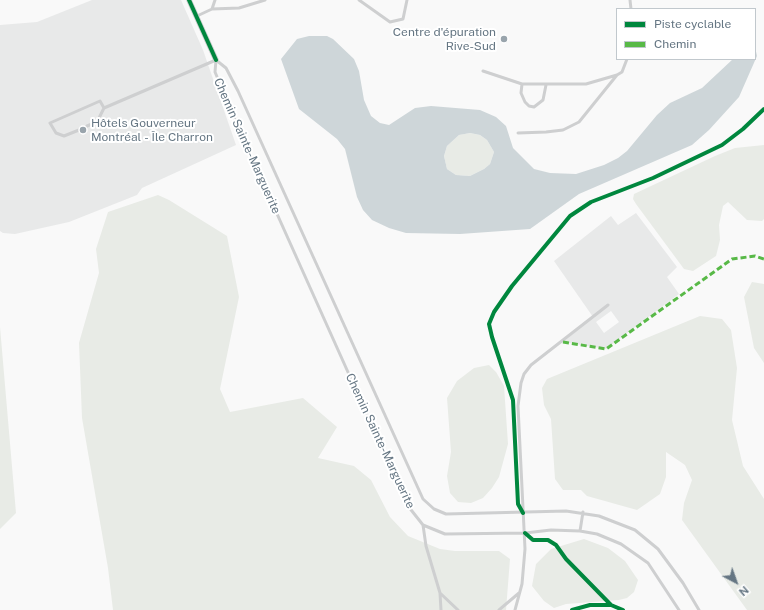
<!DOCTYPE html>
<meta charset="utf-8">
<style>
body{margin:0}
#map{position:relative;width:764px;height:610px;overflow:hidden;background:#f9f9f9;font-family:"Public Sans",sans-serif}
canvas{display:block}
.legend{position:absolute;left:616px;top:8px;width:140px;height:52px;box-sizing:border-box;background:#fff;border:1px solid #c1c8cd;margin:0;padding:5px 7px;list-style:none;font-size:12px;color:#657683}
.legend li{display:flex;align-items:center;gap:8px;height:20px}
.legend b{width:20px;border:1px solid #c1c8cd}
.north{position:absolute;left:716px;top:562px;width:40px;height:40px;-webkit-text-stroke:3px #fff;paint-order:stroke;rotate:139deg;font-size:11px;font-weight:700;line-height:16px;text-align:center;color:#657683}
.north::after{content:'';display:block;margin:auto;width:14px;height:18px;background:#657683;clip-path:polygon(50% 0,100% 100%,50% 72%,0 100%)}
</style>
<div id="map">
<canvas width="764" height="610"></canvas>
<ul class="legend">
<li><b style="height:5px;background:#00873e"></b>Piste cyclable</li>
<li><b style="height:5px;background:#58b947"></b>Chemin</li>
</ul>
<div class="north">N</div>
</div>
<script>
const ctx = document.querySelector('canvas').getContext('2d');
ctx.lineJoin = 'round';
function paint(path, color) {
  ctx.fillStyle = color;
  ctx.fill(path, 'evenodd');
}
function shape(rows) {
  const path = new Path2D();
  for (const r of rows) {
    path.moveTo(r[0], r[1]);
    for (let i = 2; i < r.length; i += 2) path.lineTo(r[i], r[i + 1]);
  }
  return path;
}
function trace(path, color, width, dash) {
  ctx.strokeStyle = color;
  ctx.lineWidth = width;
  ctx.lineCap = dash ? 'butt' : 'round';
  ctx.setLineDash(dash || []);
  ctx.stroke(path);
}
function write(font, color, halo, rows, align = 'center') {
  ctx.font = font + ' "Public Sans",sans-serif';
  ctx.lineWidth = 4;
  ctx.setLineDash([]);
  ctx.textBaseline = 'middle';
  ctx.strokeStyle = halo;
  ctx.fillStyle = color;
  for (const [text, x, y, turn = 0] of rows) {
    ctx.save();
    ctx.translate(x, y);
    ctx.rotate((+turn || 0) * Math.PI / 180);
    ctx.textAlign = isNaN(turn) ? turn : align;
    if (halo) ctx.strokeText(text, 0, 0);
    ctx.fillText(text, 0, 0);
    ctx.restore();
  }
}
const built = shape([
 [92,0,181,0,203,50,236,145,142,188,137,195,69,222,15,234,3,233,0,231,0,25,37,22],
 [636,213,677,267,667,277,679,294,606,349,563,342,593,317,554,261,611,216,618,225],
 [611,311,619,322,604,333,596,322]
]);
const green = shape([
 [470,133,480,135,487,140,494,152,490,164,484,169,470,176,456,175,447,169,444,156,447,146,459,135],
 [764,145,764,219,762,221,747,220,728,202,723,206,719,225,720,240,716,256,693,271,684,269,636,204,633,199,634,194,715,156,735,148],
 [158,195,169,200,227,236,239,297,220,389,230,412,303,398,337,427,318,458,354,466,371,480,390,517,408,536,440,549,455,551,499,551,510,559,506,610,113,610,108,568,82,418,79,343,99,273,96,249,108,212],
 [752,282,764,284,764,363,754,348,744,297],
 [700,316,722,319,731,330,737,368,732,420,743,466,764,499,764,610,747,610,682,520,684,503,692,480,685,465,666,452,666,477,660,494,637,510,587,496,581,490,563,490,555,479,551,419,544,405,542,388,547,379],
 [0,327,16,513,0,529],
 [489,365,496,372,504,386,508,444,499,477,492,488,483,498,471,503,458,502,450,493,447,476,451,452,447,398,457,381,474,368],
 [584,539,608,548,625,561,638,580,634,592,627,598,619,600,566,604,554,608,544,601,532,586,536,564,551,549]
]);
const water = shape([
 [309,36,327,36,333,39,354,59,359,71,364,100,371,116,380,123,389,125,415,108,431,106,480,110,496,117,506,126,513,148,534,169,550,173,576,174,604,165,618,158,627,151,657,115,670,103,702,88,733,59,755,59,755,47,757,56,739,97,709,130,692,145,579,194,530,229,460,234,406,233,389,228,372,220,363,210,357,197,345,149,337,139,299,109,281,59,297,39],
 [470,133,480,135,487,140,494,152,490,164,484,169,470,176,456,175,447,169,444,156,447,146,459,135]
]);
const service = shape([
 [359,0,390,22,403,19,407,0],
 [630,0,631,9],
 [212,9,215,0],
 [197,16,212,9,239,8,265,0],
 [216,60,226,68,238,91,423,499,434,509,446,514,566,511,599,516,635,530,658,549,683,583,699,610],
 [216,60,215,72,243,138,408,506,423,525,445,534,525,533,551,530,580,531,597,534,621,544,648,563,679,610],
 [483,71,522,84,586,84,617,75,622,72,627,59],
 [522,84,521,93,525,102,529,106,534,107,543,100,546,85],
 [87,126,97,122,104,108,216,60],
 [79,130,64,136,56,133,50,123,100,101,104,108],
 [518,133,546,132,563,130,579,122,617,75],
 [423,525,426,546,440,593,441,610],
 [580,531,583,512],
 [440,593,458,610],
 [499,610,519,593],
 [515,610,522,584,525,549,518,406,521,383,524,374,531,365,608,305]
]);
const minor = shape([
 [189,0,216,60]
]);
const quiet = shape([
 [563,342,606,349,732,259,755,256,764,259]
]);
const cycleway = shape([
 [189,0,216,60],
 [523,513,518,504,513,400,492,337,489,324,494,312,512,286,570,216,591,202,653,178,722,145,743,129,764,109],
 [525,533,533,540,548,540,556,545,566,559,611,605],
 [572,610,590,605,611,605,623,610]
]);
const markers = [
 [504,39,4,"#99a4ac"],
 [83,130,4,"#99a4ac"]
];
const poiNames = [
 ["Centre d'épuration",496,32],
 ["Rive-Sud",496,46],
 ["Hôtels Gouverneur",91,123,"left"],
 ["Montréal - Île Charron",91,137,"left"]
];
const streetNames = [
 ["Chemin Sainte-Marguerite",247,146,66],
 ["Chemin Sainte-Marguerite",380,441,65]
];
paint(built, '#e8e9e9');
paint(green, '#e8ebe6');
paint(water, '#ced6d9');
trace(service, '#cecfd0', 3);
trace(minor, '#cecfd0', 5.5);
trace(quiet, '#58b947', 3, [6, 3]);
trace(cycleway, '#00873e', 4);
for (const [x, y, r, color] of markers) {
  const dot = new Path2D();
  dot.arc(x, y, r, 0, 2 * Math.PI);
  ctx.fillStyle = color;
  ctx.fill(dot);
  trace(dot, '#fff', 1.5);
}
write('12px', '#657683', '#fff', poiNames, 'right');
write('12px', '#657683', '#fff', streetNames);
</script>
